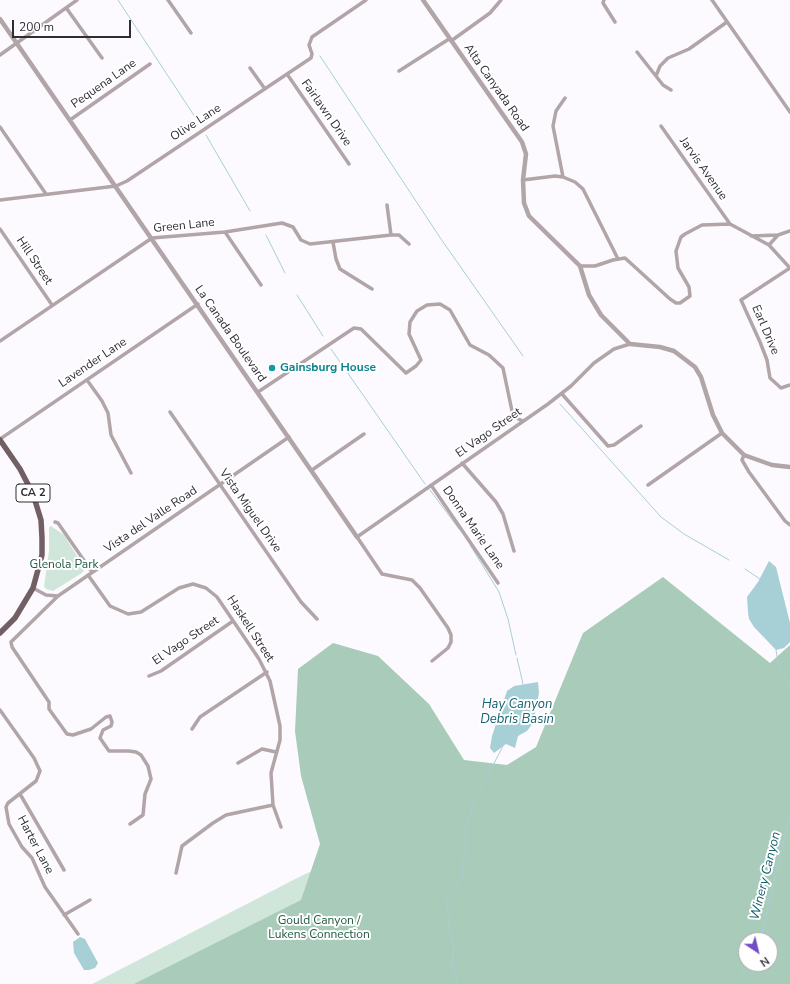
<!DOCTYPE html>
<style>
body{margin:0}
#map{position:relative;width:790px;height:984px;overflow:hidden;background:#fcfaff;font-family:"Nunito Sans",sans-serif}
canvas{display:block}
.north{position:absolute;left:738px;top:932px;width:40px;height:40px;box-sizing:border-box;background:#fff;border:1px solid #acabae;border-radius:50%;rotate:145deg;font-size:11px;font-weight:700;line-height:16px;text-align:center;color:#2f2c34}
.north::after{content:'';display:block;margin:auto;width:14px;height:18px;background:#744cc5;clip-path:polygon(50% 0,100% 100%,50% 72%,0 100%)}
.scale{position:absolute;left:12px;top:20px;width:119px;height:18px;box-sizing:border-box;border:2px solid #2f2c34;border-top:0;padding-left:5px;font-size:12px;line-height:14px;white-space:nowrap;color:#2f2c34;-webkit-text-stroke:3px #fff;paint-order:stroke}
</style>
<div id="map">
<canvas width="790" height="984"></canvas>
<div class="north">N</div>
<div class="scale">200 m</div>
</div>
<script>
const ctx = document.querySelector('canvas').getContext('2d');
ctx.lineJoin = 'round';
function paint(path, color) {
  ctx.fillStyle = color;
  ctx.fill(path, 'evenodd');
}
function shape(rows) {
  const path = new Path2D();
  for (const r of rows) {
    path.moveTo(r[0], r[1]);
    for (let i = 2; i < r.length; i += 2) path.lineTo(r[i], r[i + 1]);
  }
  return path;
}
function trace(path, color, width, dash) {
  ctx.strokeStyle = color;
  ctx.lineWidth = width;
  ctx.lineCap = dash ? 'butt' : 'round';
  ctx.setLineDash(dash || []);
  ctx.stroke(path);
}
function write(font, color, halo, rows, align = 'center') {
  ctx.font = font + ' "Nunito Sans",sans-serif';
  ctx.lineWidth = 4;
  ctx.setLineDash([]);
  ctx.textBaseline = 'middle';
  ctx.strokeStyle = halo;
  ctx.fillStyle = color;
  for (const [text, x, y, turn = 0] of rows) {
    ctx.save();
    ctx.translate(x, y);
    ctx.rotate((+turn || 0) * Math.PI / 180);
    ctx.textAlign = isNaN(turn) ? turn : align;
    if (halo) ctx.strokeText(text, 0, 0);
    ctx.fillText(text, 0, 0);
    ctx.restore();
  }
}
const green = shape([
 [51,526,64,535,85,569,82,573,53,591,46,589,44,586,49,551,49,527],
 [408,826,376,984,92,984,301,876]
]);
const forest = shape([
 [663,577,770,663,790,645,790,984,134,984,301,900,320,844,301,776,295,731,298,669,333,643,378,656,429,704,464,760,507,765,536,747,583,633],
 [746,940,770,940,770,964,746,964]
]);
const water = shape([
 [769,561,776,567,790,623,790,642,784,648,776,650,754,627,749,619,748,612,747,597,758,582],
 [538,682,539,693,533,723,527,731,518,736,515,748,506,744,494,753,490,748,492,736,507,691,514,686],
 [80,937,85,939,98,963,95,968,89,970,84,970,74,953,73,942]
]);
const stream = shape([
 [118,0,199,123],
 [320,56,441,239,523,356],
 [206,135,250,211],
 [266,235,285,273],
 [297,295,323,336],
 [331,349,425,484],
 [560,404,661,517,684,534,729,560],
 [430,490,459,529],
 [470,545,499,592,508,619,516,655],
 [745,569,760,579],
 [776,650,780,673,790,685],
 [517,658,523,684],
 [759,940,762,933,790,815],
 [455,984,457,978,452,967,454,945,449,928,450,917,446,901,463,874,461,864,467,852,465,834,473,804,503,746],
 [737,984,747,964]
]);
const minor = shape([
 [168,0,191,33],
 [604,0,603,3,615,22],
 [712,0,790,112],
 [67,9,102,58],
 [451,41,490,13,501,0],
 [637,52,663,85,671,90],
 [0,55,77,0],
 [250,68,265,89],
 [399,71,449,39],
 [287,74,349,164],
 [656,76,660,66,668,58,689,49,727,22],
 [70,120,150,64],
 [661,126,730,224],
 [0,127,46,194],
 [563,177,553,126,556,111,565,98],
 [523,180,555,176,563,177,575,182,583,189,618,259],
 [0,200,116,186,127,181,311,58,312,54,309,45,312,37,366,0],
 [387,205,391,235],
 [0,229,52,305],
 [225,232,261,285],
 [751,236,778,235],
 [333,242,336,259,340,269,372,289],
 [769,245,790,268],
 [580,266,595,266,613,260,625,258,670,299,676,303,680,303,690,296,689,287,678,268,676,251,681,237,685,234,702,225,730,224,769,245,778,235,790,231],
 [790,268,741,300,760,342,767,360,770,378,781,388,790,385],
 [0,341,152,238,225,232,282,223,293,227,301,240,310,244,391,235,399,235,409,244],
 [87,380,102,401,108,413,111,435,131,473],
 [258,392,354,328,361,329,406,373,416,366,421,360,409,334,410,322,417,311,427,305,440,304,450,310,470,345,489,355,503,368,512,411,516,418,523,421],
 [562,394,608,446,614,445,641,426],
 [170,412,301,602,317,619],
 [0,439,198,304],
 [744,455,742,460,749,472,785,521,790,525],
 [462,463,496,502,503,514,514,551],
 [312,470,364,434],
 [431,485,498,583],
 [648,485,722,433],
 [55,522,58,523,92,572],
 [88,575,110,606,128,614,141,612,179,588,193,584,206,588,217,597,259,659,270,681,280,726,280,740,271,773,273,805,281,827],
 [33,588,46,595,57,596],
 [432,661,448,648,451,642,451,635,448,628,420,588,412,580,382,574,357,537,548,404,571,386,594,363,614,349,630,344],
 [149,676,161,671,233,621],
 [0,710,34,758,40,771,36,781,8,803,6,807,9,824,22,847,32,858,45,887,78,934],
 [192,729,200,717,267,672],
 [238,763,262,749,276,752],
 [20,794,64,870],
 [130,824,143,815,145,794,151,779,148,766,141,755,136,752,129,751,109,751,100,738,103,730,111,726,112,722,110,716,106,717,91,729,73,735,67,734,49,709,49,702,12,647,11,642,58,596,289,437],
 [176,873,182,846,213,823,226,815,273,805],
 [64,915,90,900]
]);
const tertiary = shape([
 [423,0,522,142,526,154,523,180,524,203,529,216,580,266,589,295,601,315,630,344,660,347,674,351,695,367,701,377,713,415,722,433,744,455,772,465,790,467],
 [0,19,357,537]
]);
const primary = shape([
 [0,440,20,469,33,494,41,520,42,538,42,555,33,588,15,618,0,633]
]);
const markers = [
 [272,368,4,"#0f9aa8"]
];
const shields = [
 [33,493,34]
];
const shieldNames = [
 ["CA 2",33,493]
];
const streetNames = [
 ["Pequena Lane",104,84,-35],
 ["Alta Canyada Road",496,88,55],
 ["Fairlawn Drive",326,113,55],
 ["Olive Lane",196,123,-33],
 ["Jarvis Avenue",703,169,55],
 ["Green Lane",184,226,-6],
 ["Hill Street",34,261,56],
 ["Earl Drive",765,330,67],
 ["La Canada Boulevard",230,334,55],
 ["Lavender Lane",93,363,-34],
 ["El Vago Street",489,433,-35],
 ["Vista Miguel Drive",250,511,55],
 ["Vista del Valle Road",151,520,-34],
 ["Donna Marie Lane",473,528,55],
 ["Haskell Street",250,629,57],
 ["El Vago Street",186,641,-34],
 ["Harter Lane",35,845,62]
];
const cultureNames = [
 ["Gainsburg House",280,368]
];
const parkNames = [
 ["Glenola Park",64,565],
 ["Gould Canyon /",319,921],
 ["Lukens Connection",319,935]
];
const waterNames = [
 ["Hay Canyon",517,705],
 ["Debris Basin",517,720],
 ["Winery Canyon",766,876,-76]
];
paint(green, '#d0e6da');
paint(forest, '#a9cbb9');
paint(water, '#a7cfd6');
trace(stream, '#a7cfd6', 1);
trace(minor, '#b1a5a7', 3.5);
trace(tertiary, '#b1a5a7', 4.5);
trace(primary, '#725f63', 5.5);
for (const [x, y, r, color] of markers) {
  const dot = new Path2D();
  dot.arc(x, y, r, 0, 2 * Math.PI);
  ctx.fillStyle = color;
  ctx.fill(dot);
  trace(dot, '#fff', 1.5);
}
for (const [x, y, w] of shields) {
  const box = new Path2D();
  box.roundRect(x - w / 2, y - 9, w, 18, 3);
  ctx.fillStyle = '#fff';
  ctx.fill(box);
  trace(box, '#2f2c34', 1);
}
write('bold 11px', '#2f2c34', null, shieldNames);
write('12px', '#2f2c34', '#fff', streetNames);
write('bold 12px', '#0d838f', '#fff', cultureNames, 'left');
write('12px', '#1f5940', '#fff', parkNames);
write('italic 13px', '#13626e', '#fff', waterNames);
</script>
